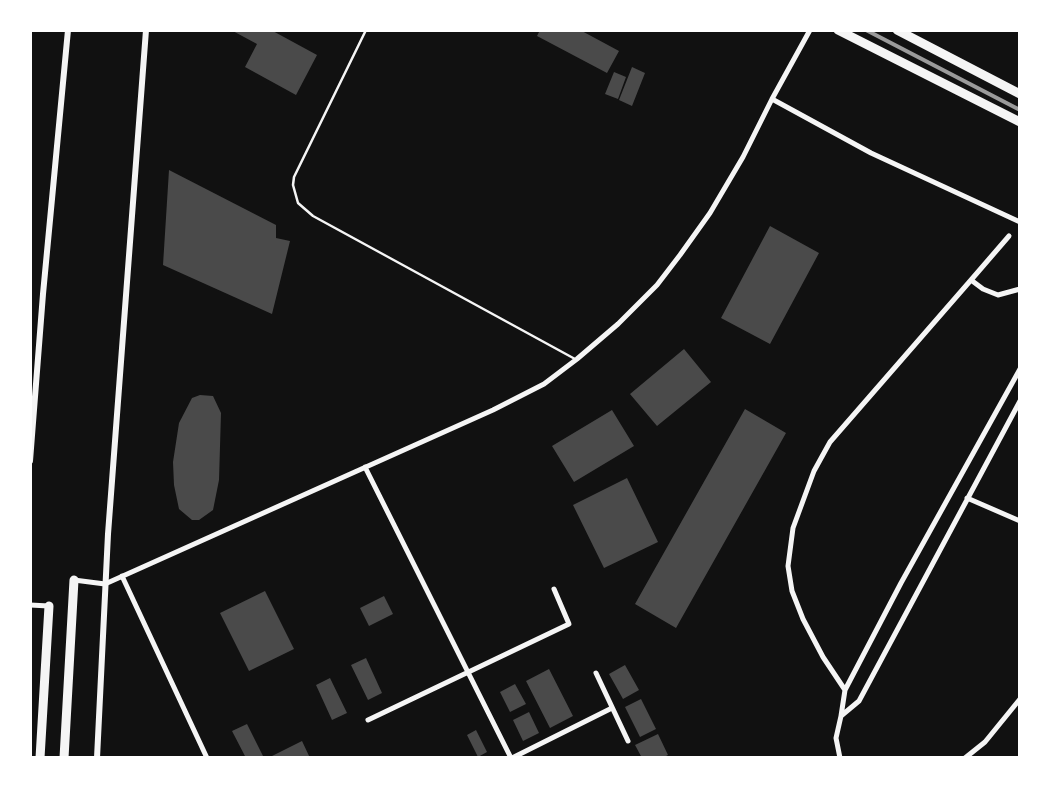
<!DOCTYPE html>
<style>
body{margin:0}
#map{position:relative;width:1050px;height:788px;overflow:hidden;background:#111;font-family:Spectral,serif}
canvas{display:block}
.frame{position:absolute;inset:0;border:32px solid #fff;pointer-events:none}
</style>
<div id="map">
<canvas width="1050" height="788"></canvas>
<div class="frame"></div>
</div>
<script>
const ctx = document.querySelector('canvas').getContext('2d');
ctx.lineJoin = 'round';
function paint(path, color) {
  ctx.fillStyle = color;
  ctx.fill(path, 'evenodd');
}
function shape(rows) {
  const path = new Path2D();
  for (const r of rows) {
    path.moveTo(r[0], r[1]);
    for (let i = 2; i < r.length; i += 2) path.lineTo(r[i], r[i + 1]);
  }
  return path;
}
function trace(path, color, width, dash) {
  ctx.strokeStyle = color;
  ctx.lineWidth = width;
  ctx.lineCap = dash ? 'butt' : 'round';
  ctx.setLineDash(dash || []);
  ctx.stroke(path);
}
const building = shape([
 [231,30,271,30,317,55,296,95,245,67,257,44],
 [540,30,580,30,619,51,607,73,537,36],
 [632,67,645,73,632,106,619,100],
 [614,72,626,77,618,99,605,94],
 [169,170,276,225,276,238,290,241,272,314,163,265],
 [770,226,819,253,770,344,721,318],
 [684,349,711,382,657,426,630,394],
 [200,395,213,396,221,413,219,480,213,510,199,520,192,520,179,509,174,485,173,462,179,423,192,398],
 [745,409,786,433,676,628,635,604],
 [612,410,634,446,574,482,552,446],
 [627,478,658,542,604,568,573,505],
 [265,591,294,649,249,671,220,613],
 [384,596,393,614,369,626,360,608],
 [366,658,382,693,368,700,351,665],
 [625,665,639,690,623,699,609,674],
 [549,669,573,716,550,728,526,681],
 [330,678,347,713,332,720,316,685],
 [515,684,526,704,510,712,500,692],
 [641,699,656,729,640,737,625,707],
 [529,712,539,733,523,741,513,720],
 [247,724,264,758,246,758,232,731],
 [476,730,487,752,478,757,467,735],
 [658,734,668,755,662,758,642,758,635,745],
 [302,741,310,758,268,758]
]);
const service = shape([
 [366,30,294,177,293,185,298,203,313,216,575,359]
]);
const minor = shape([
 [772,99,871,153,1020,222],
 [1009,236,971,280,983,289,998,295,1020,289],
 [1020,369,901,583,845,690,841,716,859,701,1020,401],
 [365,467,511,758],
 [967,498,1020,521],
 [122,576,207,758],
 [74,580,105,584,493,410,544,384,577,359,618,324,657,285,680,255,710,213,743,157,772,99,810,30],
 [30,605,49,606],
 [596,673,628,741],
 [845,690,823,657,803,619,792,591,788,566,793,528,814,471,830,442,971,280],
 [368,720,569,624,554,589],
 [512,758,612,708],
 [840,758,836,738,841,716],
 [965,758,985,742,1020,699]
]);
const tertiary = shape([
 [30,461,43,294,68,30],
 [97,758,108,534,146,30]
]);
const primary = shape([
 [838,30,1020,122],
 [897,30,1020,94]
]);
const trunk = shape([
 [40,758,49,606],
 [64,758,74,580]
]);
const rail = shape([
 [866,30,1020,110]
]);
paint(building, '#4a4a4a');
trace(service, '#f5f5f5', 2.5);
trace(minor, '#f5f5f5', 5);
trace(tertiary, '#f5f5f5', 6);
trace(primary, '#f5f5f5', 9);
trace(trunk, '#f5f5f5', 9);
trace(rail, '#9a9a9a', 4);
</script>
